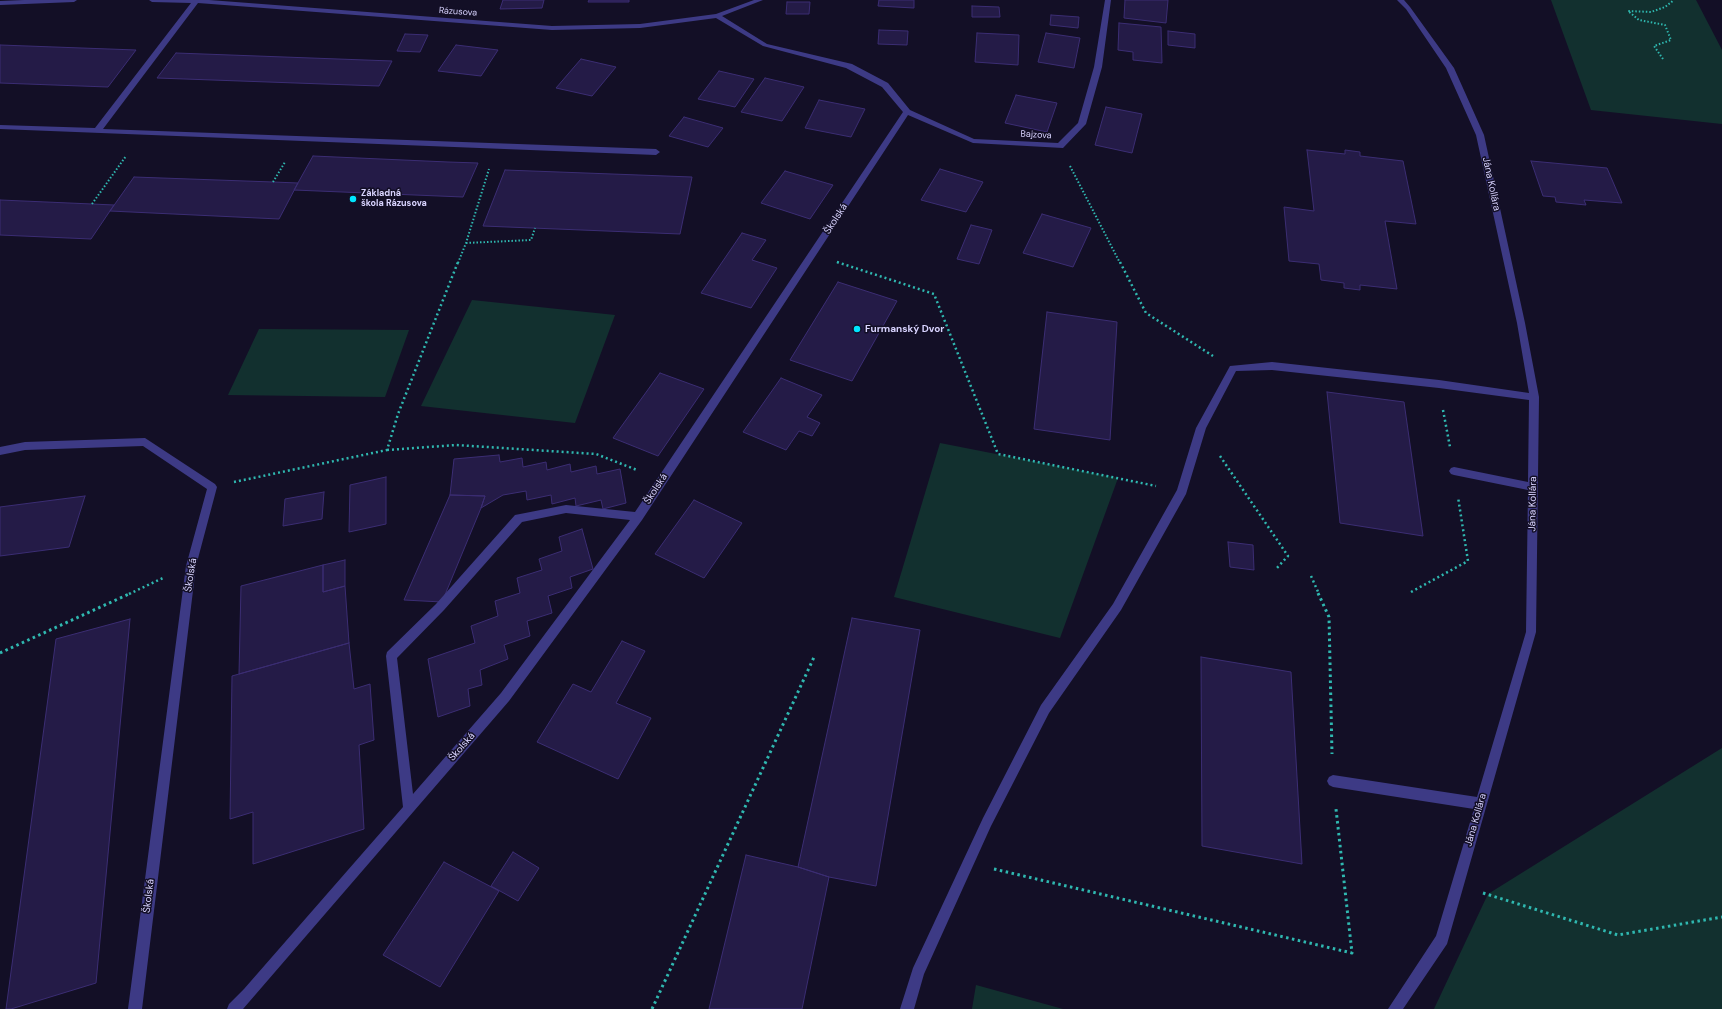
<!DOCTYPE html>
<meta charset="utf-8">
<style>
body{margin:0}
canvas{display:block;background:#130f26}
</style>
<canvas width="1722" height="1009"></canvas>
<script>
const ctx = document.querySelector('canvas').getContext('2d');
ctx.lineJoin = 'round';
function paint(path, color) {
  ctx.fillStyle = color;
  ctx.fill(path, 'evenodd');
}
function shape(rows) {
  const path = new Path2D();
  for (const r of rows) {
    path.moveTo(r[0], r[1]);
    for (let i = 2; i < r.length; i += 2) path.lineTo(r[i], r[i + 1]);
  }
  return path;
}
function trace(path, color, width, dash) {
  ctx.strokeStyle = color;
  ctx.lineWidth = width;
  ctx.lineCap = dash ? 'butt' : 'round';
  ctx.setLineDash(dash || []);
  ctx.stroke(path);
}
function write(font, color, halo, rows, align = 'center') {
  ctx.font = font + ' "DM Sans",sans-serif';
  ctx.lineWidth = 3;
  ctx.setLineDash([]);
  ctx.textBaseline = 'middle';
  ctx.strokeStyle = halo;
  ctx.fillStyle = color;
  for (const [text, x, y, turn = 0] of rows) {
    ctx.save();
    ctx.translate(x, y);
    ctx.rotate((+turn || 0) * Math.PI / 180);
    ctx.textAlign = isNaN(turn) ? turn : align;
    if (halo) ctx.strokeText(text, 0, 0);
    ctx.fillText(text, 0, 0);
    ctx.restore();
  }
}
const green = shape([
 [1551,0,1696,0,1722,50,1722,124,1591,110],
 [472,300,615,315,575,423,421,406],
 [259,329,409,330,385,397,228,395],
 [940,443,1118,478,1060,638,894,597],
 [1722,748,1722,1009,1434,1009,1488,894],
 [976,985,1063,1009,972,1009]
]);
const building = shape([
 [503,0,544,0,542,8,500,9,503,0],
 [589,0,629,0,629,2,588,2,589,0],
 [879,0,914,0,914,8,878,6,879,0],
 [1125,0,1168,0,1166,23,1124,18,1125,0],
 [787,2,810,2,809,14,786,14,787,2],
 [972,6,999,7,1000,17,972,17,972,6],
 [1051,15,1079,17,1078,28,1050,25,1051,15],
 [1119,23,1161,27,1162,63,1133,60,1133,52,1118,50,1119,23],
 [879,30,908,31,907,45,878,44,879,30],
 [1168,31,1195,34,1195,48,1168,45,1168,31],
 [977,33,1019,35,1018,65,975,62,977,33],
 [1046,33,1080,38,1074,68,1038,62,1046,33],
 [405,34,428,35,420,52,397,51,405,34],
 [0,45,136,50,108,87,0,83,0,45],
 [456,45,498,50,481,76,438,71,456,45],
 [176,53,392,61,379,86,157,78,176,53],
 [581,59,616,67,592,96,556,88,581,59],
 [719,71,754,79,735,107,698,99,719,71],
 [765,78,804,87,782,121,741,112,765,78],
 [1016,95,1057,103,1047,132,1005,123,1016,95],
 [819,100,865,109,851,137,805,128,819,100],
 [1106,107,1142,114,1132,153,1095,145,1106,107],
 [684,117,723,128,708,147,669,136,684,117],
 [1307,150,1345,154,1345,150,1360,152,1360,156,1403,161,1416,224,1385,221,1397,289,1360,285,1360,290,1344,288,1344,283,1321,280,1319,264,1289,261,1284,207,1314,211,1307,150],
 [313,156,448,162,478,163,463,197,294,190,313,156],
 [1531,161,1607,168,1622,203,1584,200,1586,205,1556,202,1555,197,1543,196,1531,161],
 [940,169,983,182,966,212,921,200,940,169],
 [505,170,692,177,680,234,483,226,505,170],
 [785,171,833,185,810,219,761,203,785,171],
 [134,177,273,182,298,183,279,219,110,211,134,177],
 [0,200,92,204,114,205,91,239,0,235,0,200],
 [1042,214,1091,228,1073,267,1023,253,1042,214],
 [971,225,992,230,979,264,957,259,971,225],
 [742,233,766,240,752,260,777,268,751,308,701,293,742,233],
 [838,282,897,301,852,381,790,360,838,282],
 [1047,312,1117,322,1110,440,1034,429,1047,312],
 [660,373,704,389,658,456,613,438,660,373],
 [781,378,822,395,807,417,820,423,812,436,799,431,786,450,743,432,781,378],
 [1327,392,1404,402,1423,536,1340,523,1327,392],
 [499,455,500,462,522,458,523,467,546,462,547,470,570,464,571,472,596,466,597,474,620,469,626,503,603,509,601,500,576,506,575,498,552,504,551,495,527,500,526,491,503,495,481,508,485,496,450,495,454,459,499,455],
 [386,477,386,524,349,532,350,485,386,477],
 [324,492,322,519,283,526,285,499,324,492],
 [450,495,485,496,481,508,442,602,404,600,450,495],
 [85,496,69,547,0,556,0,507,85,496],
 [694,500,742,523,704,578,655,554,694,500],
 [582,529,593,569,570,577,572,588,548,596,552,613,527,621,530,636,504,645,508,659,480,670,482,685,468,689,470,706,438,717,428,659,475,643,471,626,498,616,495,601,520,593,517,578,542,570,539,559,562,551,559,537,582,529],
 [1228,542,1253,545,1254,570,1230,567,1228,542],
 [345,560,345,586,323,592,323,565,345,560],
 [323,565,323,592,345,586,349,643,239,674,241,586,323,565],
 [852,618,920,630,876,886,829,877,798,867,852,618],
 [130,619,96,983,11,1009,6,1009,56,639,130,619],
 [622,641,645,651,616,703,651,718,618,779,537,742,573,684,591,692,622,641],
 [349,643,354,689,370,684,374,740,359,745,364,829,253,864,253,812,230,819,232,676,349,643],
 [1201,657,1291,672,1302,864,1202,846,1201,657],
 [513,852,539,868,518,901,491,886,513,852],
 [746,855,798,867,829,877,802,1009,709,1009,746,855],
 [444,862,499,891,440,987,383,955,444,862]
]);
const pathFar2 = shape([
 [1663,59,1654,46,1671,40,1665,25,1639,20,1628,11,1651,12,1665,7,1674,0],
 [1070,166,1120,263],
 [273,182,285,162],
 [92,204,126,156],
 [466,243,531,240,535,228],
 [837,262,840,263],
 [458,263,466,243,489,169]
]);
const pathFar1 = shape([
 [837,262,934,294,998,454,1156,486],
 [1120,262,1146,313,1213,356],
 [1443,410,1450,447],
 [387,450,456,445,596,454,637,470],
 [1220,456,1288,556,1275,570],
 [234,482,387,450,398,414,458,262],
 [1311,576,1319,594],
 [1411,592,1468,561,1458,497],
 [129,594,163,578]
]);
const path = shape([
 [1318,593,1329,617,1332,754],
 [0,653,131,593],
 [994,869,1352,953,1336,809],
 [1483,893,1618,935,1722,917],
 [652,1009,815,655]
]);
const minor = shape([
 [24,0,77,0,74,2,0,5,0,1,24,0],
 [149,0,209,0,552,26,640,24,716,14,754,0,763,0,722,16,767,44,852,64,888,83,910,110,974,139,1058,143,1078,123,1094,67,1105,0,1111,0,1102,67,1086,124,1063,148,973,143,908,115,642,520,509,701,243,1009,227,1009,229,1004,244,989,403,807,386,656,387,652,436,604,515,515,566,505,635,512,903,112,882,87,846,68,763,46,716,18,640,28,552,30,198,3,103,129,656,149,660,152,656,155,0,129,0,125,95,128,191,3,152,2,149,0],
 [566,513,630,520,501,693,413,794,397,658,444,610,522,522,566,513],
 [1397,0,1404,0,1410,7,1454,68,1484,135,1525,323,1539,397,1536,632,1447,944,1403,1009,1388,1009,1436,936,1474,809,1333,787,1329,785,1327,781,1329,777,1333,775,1477,797,1526,632,1528,490,1454,475,1451,474,1449,471,1451,468,1454,467,1528,482,1529,400,1439,388,1272,370,1236,371,1206,428,1186,494,1121,610,1049,713,991,826,924,974,914,1009,900,1009,913,968,983,818,1041,705,1113,604,1177,490,1196,428,1230,366,1272,362,1439,380,1529,393,1517,323,1476,135,1446,68,1406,9,1397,0],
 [145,438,215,484,217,487,196,566,142,1009,128,1009,186,566,207,489,143,446,25,450,0,455,0,447,25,442,145,438]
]);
const markers = [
 [353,199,4,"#00e5ff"],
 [857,329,4,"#00e5ff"]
];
const farStreetnames = [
 ["Rázusova",458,12,4],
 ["Bajzova",1036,135,3]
];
const farPoinames = [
 ["Základná",361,194],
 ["škola Rázusova",361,204]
];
const streetNames = [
 ["Jána Kollára",1491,184,78],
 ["Školská",836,219,-57],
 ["Školská",656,489,-57],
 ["Jána Kollára",1533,504,-89],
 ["Školská",191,575,-81],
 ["Školská",462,747,-49],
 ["Jána Kollára",1476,820,-74],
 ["Školská",149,896,-83]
];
const poiNames = [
 ["Furmanský Dvor",865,329]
];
paint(green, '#12302f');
paint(building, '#241b47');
trace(building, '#3b2d73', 1);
trace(pathFar2, '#2fb8b0', 2, [1.5, 2]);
trace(pathFar1, '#2fb8b0', 2.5, [2, 3]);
trace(path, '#2fb8b0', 3, [2.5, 3.5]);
paint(minor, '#3d3a85');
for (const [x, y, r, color] of markers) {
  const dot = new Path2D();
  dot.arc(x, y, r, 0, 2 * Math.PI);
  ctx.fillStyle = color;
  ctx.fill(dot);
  trace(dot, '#130f26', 1.5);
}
write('9px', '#d9d4ff', '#130f26', farStreetnames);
write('bold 9px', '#d9d4ff', '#130f26', farPoinames, 'left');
write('10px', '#d9d4ff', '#130f26', streetNames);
write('bold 10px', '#d9d4ff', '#130f26', poiNames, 'left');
</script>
